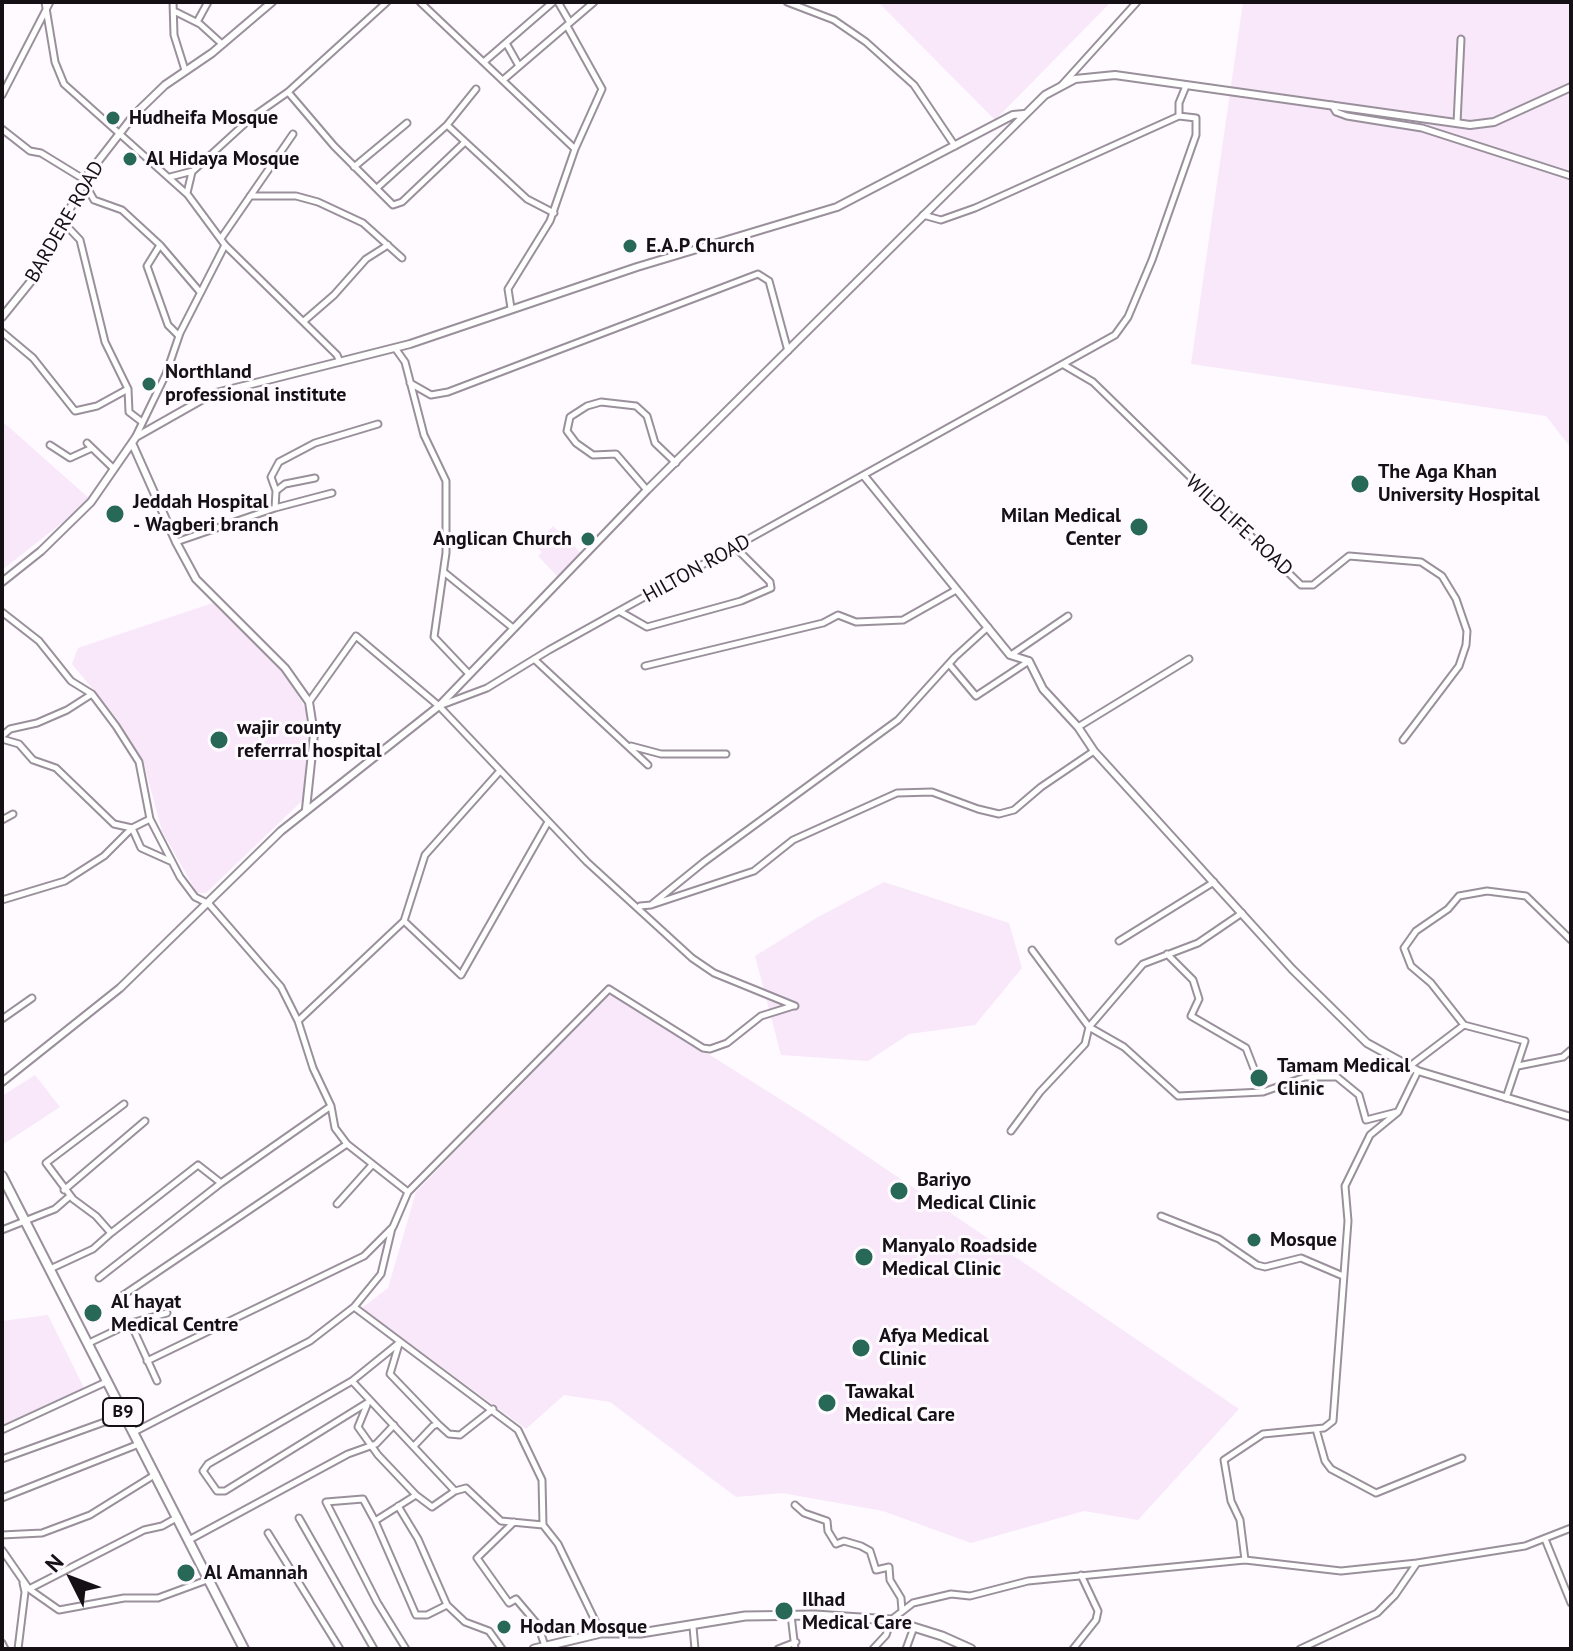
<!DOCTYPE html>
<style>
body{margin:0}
#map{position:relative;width:1573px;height:1651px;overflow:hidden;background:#fefaff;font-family:"PT Sans",sans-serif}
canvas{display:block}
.frame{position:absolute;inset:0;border:4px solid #141014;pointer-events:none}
.north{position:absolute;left:32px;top:1539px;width:80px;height:80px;-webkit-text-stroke:6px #fefaff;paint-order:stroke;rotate:312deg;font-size:22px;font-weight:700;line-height:32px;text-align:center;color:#141014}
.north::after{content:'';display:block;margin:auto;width:28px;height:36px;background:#141014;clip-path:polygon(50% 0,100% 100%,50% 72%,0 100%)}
</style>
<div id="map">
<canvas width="1573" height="1651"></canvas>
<div class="frame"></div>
<div class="north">N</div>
</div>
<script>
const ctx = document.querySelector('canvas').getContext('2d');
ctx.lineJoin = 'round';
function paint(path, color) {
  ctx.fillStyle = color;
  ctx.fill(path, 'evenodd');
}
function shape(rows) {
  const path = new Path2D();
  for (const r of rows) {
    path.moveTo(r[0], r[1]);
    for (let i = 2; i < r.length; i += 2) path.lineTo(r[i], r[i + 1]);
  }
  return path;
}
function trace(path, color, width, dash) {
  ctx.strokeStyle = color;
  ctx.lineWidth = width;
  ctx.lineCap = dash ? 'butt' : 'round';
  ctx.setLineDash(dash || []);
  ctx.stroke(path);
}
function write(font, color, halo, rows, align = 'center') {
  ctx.font = font + ' "PT Sans",sans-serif';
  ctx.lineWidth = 6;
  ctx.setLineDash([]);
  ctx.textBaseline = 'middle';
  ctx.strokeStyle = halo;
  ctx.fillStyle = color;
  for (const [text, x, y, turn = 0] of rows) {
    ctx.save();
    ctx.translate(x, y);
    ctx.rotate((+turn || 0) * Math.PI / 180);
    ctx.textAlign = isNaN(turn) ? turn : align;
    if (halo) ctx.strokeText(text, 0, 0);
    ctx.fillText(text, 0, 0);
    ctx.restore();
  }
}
const built = shape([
 [878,2,1111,2,995,120],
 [1243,2,1571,2,1571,448,1546,416,1191,364],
 [2,421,91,500,2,570],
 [553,526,581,553,558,577,538,556,542,552,535,546],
 [213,603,285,673,308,713,307,765,305,798,206,893,197,893,162,831,144,764,115,716,72,664,78,648],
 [884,882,1009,923,1022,968,975,1025,909,1034,868,1061,781,1055,755,956,818,917],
 [610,992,821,1125,1239,1409,1138,1520,1084,1511,971,1543,883,1511,782,1493,736,1497,610,1402,564,1395,526,1429,362,1308,388,1288,416,1192],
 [35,1075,60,1107,2,1145,2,1096],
 [48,1315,85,1390,2,1428,2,1321]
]);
const minor = shape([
 [45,2,55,62,64,84,188,195,225,245,337,355,340,362],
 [173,2,174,35,185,70],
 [420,2,575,149],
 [558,2,569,21],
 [787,2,834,20,866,42,914,85,955,146],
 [176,12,200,24,222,44],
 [197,22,208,2],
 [506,43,519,66],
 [485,61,553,2],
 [503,80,594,2],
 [1061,86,1137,2],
 [288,92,334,146,393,205,402,202,465,142],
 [2,95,50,2],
 [1332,105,1336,112,1347,116,1422,128,1571,176],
 [1457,123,1461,39],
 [447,125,527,199,554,213],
 [2,129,30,151,41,153,85,180],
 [354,167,407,123],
 [170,177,193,171,251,118,288,92,387,2],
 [84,182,94,200,122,210,160,245,200,292],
 [377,188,447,125,476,89],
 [187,193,192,172],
 [250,196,296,196,318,202,363,223,402,258],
 [923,215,941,220,975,208,1179,116],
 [63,222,80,240,105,342,128,389,129,412,142,422],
 [222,237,293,134],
 [160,245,147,266,168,325,179,336],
 [511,308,508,289,550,221,575,149,602,89,567,26],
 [304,321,334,295,366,259,388,245],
 [2,332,33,358,75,411,97,406,128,389],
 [395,348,405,362,424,435,446,481,446,553,434,637,469,674],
 [1064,365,1093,382,1301,585,1313,585,1349,556,1421,562,1442,576,1456,599,1467,631,1466,645,1459,666,1403,740],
 [410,383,431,395,448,392,758,274,769,281,788,351],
 [136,436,166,374,180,333,225,245],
 [87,443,114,469],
 [50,445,70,458,92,448],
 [647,490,616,454,593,455,576,443,567,431,570,417,587,406,601,402,636,406,647,416,655,443,676,463],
 [276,491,285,484,315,478],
 [275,508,276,491,271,477,279,462,315,443,378,424],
 [176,542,275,508,332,493],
 [445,573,513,628],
 [619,611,647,627,741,601,771,588,770,582,736,548],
 [2,612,39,641,71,681,92,694,116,726,139,762,150,819,180,877,195,897,209,904,281,987,298,1021,313,1068,331,1106,221,1183,99,1278],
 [1011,655,1068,616],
 [534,659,648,765],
 [949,664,976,696,1029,661],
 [645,666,823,623,838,615,856,622,903,620,956,590],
 [309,702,356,636,439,706,587,862,692,958,714,973,795,1006],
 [439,706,487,688,549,650,1115,335,1128,317,1152,260,1196,135,1196,118,1179,116,1179,103,1186,86],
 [1078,727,1189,659],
 [2,736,10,729,37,723,67,710,92,694],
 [2,739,19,744,33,760,56,768,114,824,132,828,141,848,170,861],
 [631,746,661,754,726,754],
 [2,820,13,814],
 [2,900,65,881,104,856,132,828,150,819],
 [651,905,754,871,793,840,897,793,932,792,978,809,999,814,1014,810,1041,787,1094,751],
 [640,906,651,905,704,862,898,720,955,657,988,627],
 [404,921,461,975,548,822],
 [1119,941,1214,882],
 [1032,950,1089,1027,1124,1047,1178,1096,1263,1092,1305,1077,1337,1077,1359,1095,1366,1120,1397,1112],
 [1167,954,1193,980,1199,999,1191,1016,1246,1048,1263,1092],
 [2,1019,32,998],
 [298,1021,404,921,425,855,499,772],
 [1410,1066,1464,1025],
 [1518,1066,1563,1057,1571,1050],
 [1506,1098,1525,1041,1464,1025,1431,983,1411,966,1404,948,1416,931,1448,909,1459,896,1487,891,1526,896,1571,940],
 [1011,1131,1040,1092,1085,1044,1089,1027,1143,964,1198,943,1242,913],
 [64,1190,145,1121],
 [408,1192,609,989,703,1048,710,1049,727,1043,761,1016,793,1006],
 [337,1204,372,1165],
 [1161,1216,1219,1239,1257,1265,1265,1267,1301,1258,1343,1276],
 [2,1230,55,1209,70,1196],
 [111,1233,198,1165,221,1183],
 [50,1269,93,1249,111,1233,96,1216,73,1199,46,1163,124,1104],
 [116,1300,347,1144],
 [354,1307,381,1274,392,1228],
 [131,1324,157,1381],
 [89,1343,131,1323,167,1313],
 [399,1344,390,1374,438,1424],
 [147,1361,364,1256,393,1227,408,1192,347,1144,335,1128,331,1106],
 [352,1381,455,1491,466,1488,501,1521,543,1525],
 [370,1401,225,1491,217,1491,203,1471,208,1464,352,1381,399,1343],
 [367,1405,358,1427,378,1455,416,1495,432,1507,455,1491],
 [1316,1429,1325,1461,1331,1469,1376,1493,1462,1458],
 [2,1430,106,1382],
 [134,1432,310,1341,354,1307,518,1430,542,1480,543,1525,558,1544,601,1633],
 [414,1446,433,1426,438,1424,449,1434,460,1435,493,1409],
 [2,1459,124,1415],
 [2,1498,139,1444],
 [795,1505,804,1513,827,1521,828,1531,836,1544,844,1541,861,1546,870,1551,876,1570,889,1567,890,1580,901,1598,902,1611],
 [398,1506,418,1539,447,1605,465,1622,489,1631,502,1649],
 [299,1518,374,1649],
 [375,1521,416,1615,427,1615,447,1605],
 [514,1522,477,1558,509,1603,516,1599,538,1625,545,1646],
 [268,1533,340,1649],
 [2,1535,42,1533,90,1515,156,1474],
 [1545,1539,1571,1603],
 [189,1540,348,1454,376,1444,394,1425],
 [2,1550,29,1589,59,1610,124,1598,158,1598,207,1580],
 [1245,1560,1240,1520,1231,1501,1224,1460,1263,1434,1324,1428,1333,1421,1348,1221,1345,1186,1370,1135,1398,1112,1418,1071],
 [29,1589,144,1530,162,1526,178,1517],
 [791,1615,795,1649],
 [693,1627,695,1649],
 [2,1643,5,1649],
 [18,1649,25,1592,23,1583],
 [406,1649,377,1602,326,1502,363,1499,375,1521,416,1495],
 [778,1649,796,1642],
 [873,1649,886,1635,891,1620,913,1603,951,1594,970,1596,1028,1581,1245,1560,1341,1571,1417,1563],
 [906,1649,914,1627],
 [1073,1649,1096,1620,1098,1611,1081,1575],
 [1300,1649,1377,1613,1395,1595,1417,1563,1525,1546,1571,1528]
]);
const tertiary = shape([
 [2,317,32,280,89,173,134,115,165,85,212,53,272,2],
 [132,443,176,542,196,579,285,668,309,702,314,734,306,809],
 [865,477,1010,655,1029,661,1043,689,1078,727,1094,751,1292,969,1367,1043,1418,1071,1571,1117],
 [2,582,41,551,91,502,136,437,212,394,410,344,637,267,837,207,1013,115,1024,114],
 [2,1082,120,988,281,831,439,706,647,490,1045,95,1075,79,1115,75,1470,125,1494,122,1571,87]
]);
const secondary = shape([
 [534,1649,601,1633,641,1633,745,1616,815,1615,891,1620,942,1636,971,1649]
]);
const trunk = shape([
 [2,1176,244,1649]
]);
const markers = [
 [113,118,8,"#286856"],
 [130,159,8,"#286856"],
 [630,246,8,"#286856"],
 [149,384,8,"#286856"],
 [1360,484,10,"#286856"],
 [115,514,10,"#286856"],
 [1139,527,10,"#286856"],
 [588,539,8,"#286856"],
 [219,740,10,"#286856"],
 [1259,1078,10,"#286856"],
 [899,1191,10,"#286856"],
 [1254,1240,8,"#286856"],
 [864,1257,10,"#286856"],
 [93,1313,10,"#286856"],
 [861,1348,10,"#286856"],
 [827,1403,10,"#286856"],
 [186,1573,10,"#286856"],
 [784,1611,10,"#286856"],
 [504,1627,8,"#286856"]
];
const shields = [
 [123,1412,40]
];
const shieldNames = [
 ["B9",123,1412]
];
const poiNames = [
 ["Hudheifa Mosque",129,118],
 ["Al Hidaya Mosque",146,159],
 ["E.A.P Church",646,246],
 ["Northland",165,372],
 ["professional institute",165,395],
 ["The Aga Khan",1378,472],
 ["University Hospital",1378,495],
 ["Jeddah Hospital",133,502],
 ["- Wagberi branch",133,525],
 ["Milan Medical",1121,516,"right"],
 ["Center",1121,539,"right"],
 ["Anglican Church",572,539,"right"],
 ["wajir county",237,728],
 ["referrral hospital",237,751],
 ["Tamam Medical",1277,1066],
 ["Clinic",1277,1089],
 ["Bariyo",917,1180],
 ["Medical Clinic",917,1203],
 ["Mosque",1270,1240],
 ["Manyalo Roadside",882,1246],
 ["Medical Clinic",882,1269],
 ["Al hayat",111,1302],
 ["Medical Centre",111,1325],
 ["Afya Medical",879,1336],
 ["Clinic",879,1359],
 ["Tawakal",845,1392],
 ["Medical Care",845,1415],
 ["Al Amannah",204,1573],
 ["Ilhad",802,1600],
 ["Medical Care",802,1623],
 ["Hodan Mosque",520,1627]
];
const streetNames = [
 ["BARDERE ROAD",65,222,-60],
 ["WILDLIFE ROAD",1239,526,43],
 ["HILTON ROAD",697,569,-29]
];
paint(built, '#f8e8fa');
trace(minor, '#9a909b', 9);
trace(tertiary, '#9a909b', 10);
trace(secondary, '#9a909b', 11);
trace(trunk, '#9a909b', 12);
trace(minor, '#fff', 5);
trace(tertiary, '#fff', 6);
trace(secondary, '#fff', 7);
trace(trunk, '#fff', 8);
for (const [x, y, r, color] of markers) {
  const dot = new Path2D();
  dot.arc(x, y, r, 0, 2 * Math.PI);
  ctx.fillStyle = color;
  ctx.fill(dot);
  trace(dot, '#fefaff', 3);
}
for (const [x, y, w] of shields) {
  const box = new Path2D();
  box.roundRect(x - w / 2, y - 14, w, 28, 6);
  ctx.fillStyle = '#fefaff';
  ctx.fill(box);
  trace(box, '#141014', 2);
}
write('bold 18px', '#141014', null, shieldNames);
write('bold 20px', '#141014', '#fefaff', poiNames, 'left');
write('20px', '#141014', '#fefaff', streetNames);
</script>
